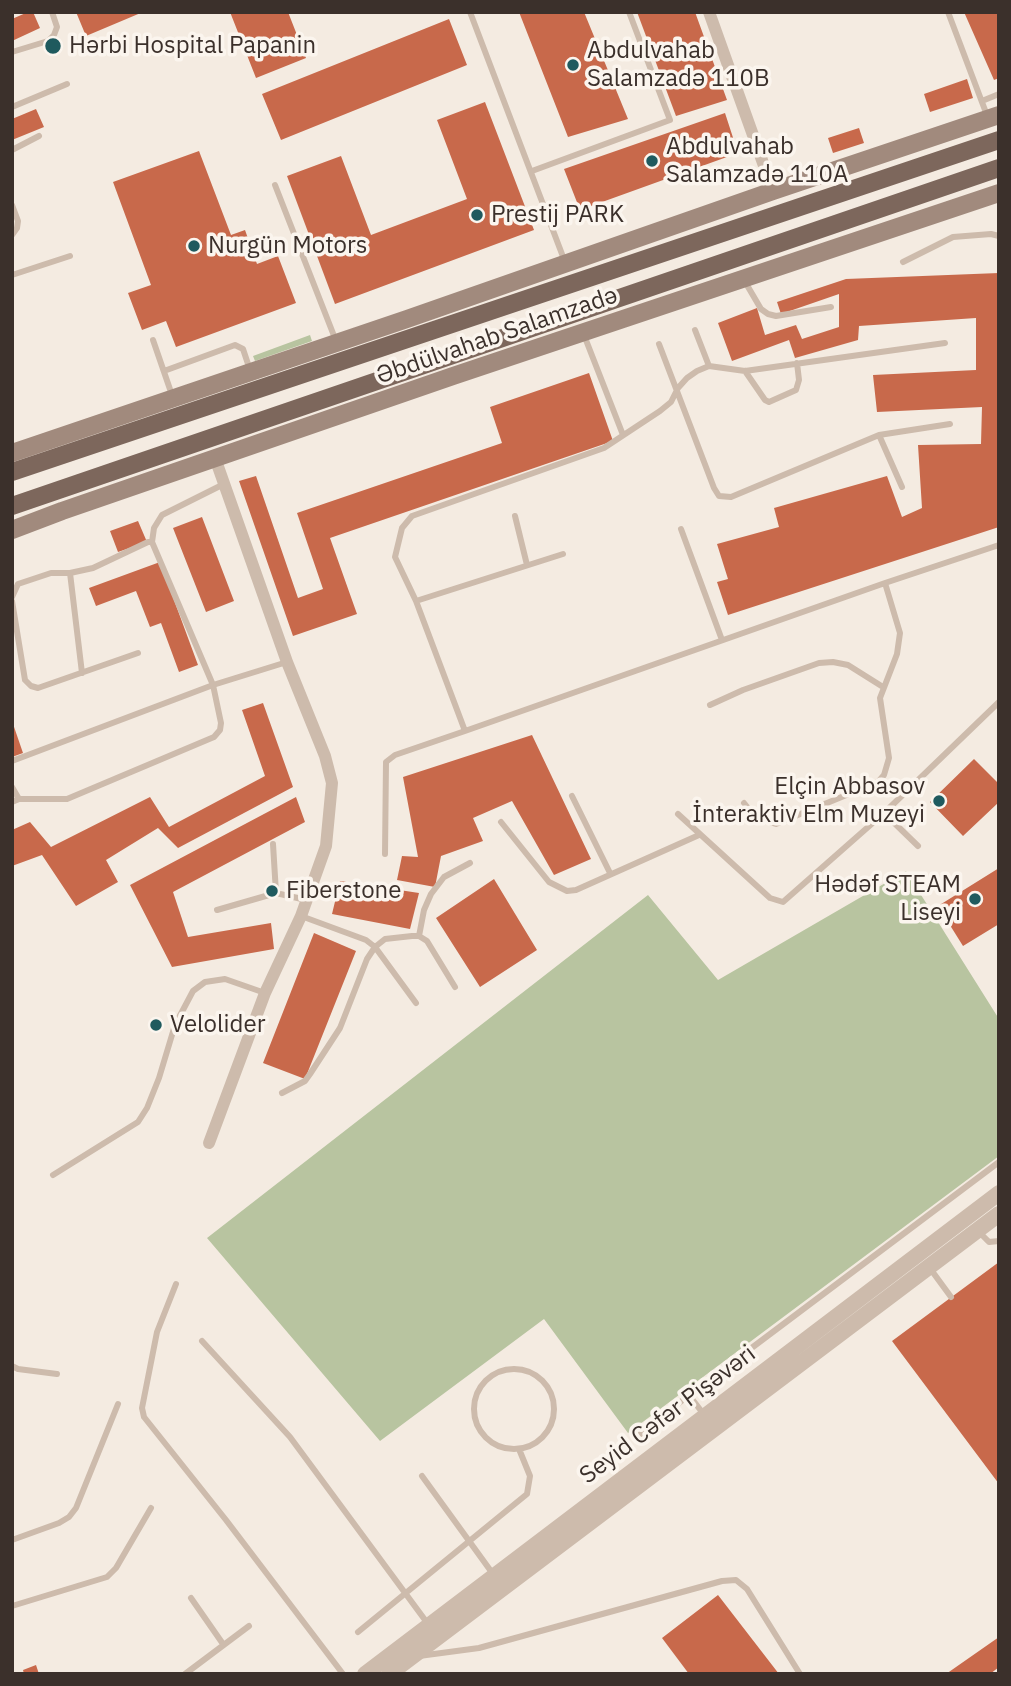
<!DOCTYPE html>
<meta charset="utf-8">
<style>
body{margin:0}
#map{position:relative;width:1011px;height:1686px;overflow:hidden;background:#f4ebe1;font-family:"IBM Plex Sans",sans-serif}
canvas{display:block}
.frame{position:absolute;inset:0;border:14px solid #3b302b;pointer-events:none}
</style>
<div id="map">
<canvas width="1011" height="1686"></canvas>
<div class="frame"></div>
</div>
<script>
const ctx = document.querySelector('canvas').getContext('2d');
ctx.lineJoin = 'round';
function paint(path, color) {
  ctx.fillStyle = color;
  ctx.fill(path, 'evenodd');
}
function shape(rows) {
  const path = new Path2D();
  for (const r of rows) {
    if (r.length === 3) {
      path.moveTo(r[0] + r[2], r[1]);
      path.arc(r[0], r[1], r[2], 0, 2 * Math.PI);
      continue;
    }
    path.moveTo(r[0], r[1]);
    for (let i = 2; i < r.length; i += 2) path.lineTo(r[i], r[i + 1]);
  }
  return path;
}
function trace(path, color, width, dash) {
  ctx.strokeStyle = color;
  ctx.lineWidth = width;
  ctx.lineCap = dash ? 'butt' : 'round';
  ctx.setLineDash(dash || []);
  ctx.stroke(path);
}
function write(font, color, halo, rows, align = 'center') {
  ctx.font = font + ' "IBM Plex Sans",sans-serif';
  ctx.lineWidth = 7;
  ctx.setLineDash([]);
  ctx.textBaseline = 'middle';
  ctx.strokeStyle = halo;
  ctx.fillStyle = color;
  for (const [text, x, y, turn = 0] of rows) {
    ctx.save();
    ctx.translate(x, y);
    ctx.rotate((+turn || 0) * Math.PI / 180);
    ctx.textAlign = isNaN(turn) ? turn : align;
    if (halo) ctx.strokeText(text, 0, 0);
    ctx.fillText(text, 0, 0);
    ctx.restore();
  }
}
const green = shape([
 [310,335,312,341,255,361,253,356],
 [906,871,999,1019,999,1156,628,1433,544,1319,380,1441,207,1238,648,895,718,980]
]);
const building = shape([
 [28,12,33,12,40,28,12,41,12,19],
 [76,12,143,12,86,36],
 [230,12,288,12,306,58,256,78],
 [519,12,584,12,628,119,568,137],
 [637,12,695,12,727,100,676,116],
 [964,12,999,12,999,78,994,80],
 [449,19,467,65,281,140,262,94],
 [967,79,973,98,930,112,924,94],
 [485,102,534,230,335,304,287,176,341,156,371,235,467,199,437,120],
 [36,109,44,127,12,140,12,119],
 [725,113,738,153,580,210,564,169],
 [859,128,864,143,833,153,828,138],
 [199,151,231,235,245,230,257,264,278,256,296,303,176,347,166,321,142,330,128,293,151,285,113,182],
 [999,273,999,527,728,615,717,582,728,579,717,544,779,527,774,508,887,476,902,517,922,508,918,445,981,444,982,407,877,412,873,375,976,370,976,318,859,326,858,340,795,358,789,340,732,361,718,323,757,308,765,335,796,325,802,339,839,327,839,294,781,314,777,302,846,279],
 [589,373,613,441,330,538,357,614,293,636,239,481,256,476,298,598,323,589,297,513,502,443,490,407],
 [202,517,234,601,206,612,173,528],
 [138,521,147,542,118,552,110,531],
 [160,562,198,665,179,672,161,623,150,627,136,591,96,606,89,588],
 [263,703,293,787,178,848,158,828,106,860,118,882,76,906,42,855,12,866,12,830,30,822,51,847,150,797,169,827,265,776,242,710],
 [12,721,23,753,12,757],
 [532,735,591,859,554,875,512,801,473,818,483,841,441,856,435,887,397,880,402,856,418,857,403,777],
 [974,759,999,784,999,802,963,836,930,802],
 [296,797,305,822,173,892,188,937,271,923,274,949,172,967,130,885],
 [999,868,999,924,963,946,938,906],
 [494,879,537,950,480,987,436,918],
 [340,881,419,893,410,929,332,914],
 [314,933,356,951,305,1079,263,1063],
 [999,1262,999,1484,892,1341],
 [718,1595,779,1674,689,1674,662,1638],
 [999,1637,999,1667,990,1674,946,1674],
 [36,1665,39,1674,24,1674,23,1670]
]);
const service = shape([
 [470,12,565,262],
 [948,12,988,118],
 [12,52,48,41,54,35,57,27,52,12],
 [982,101,999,94],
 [12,107,67,84],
 [12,150,39,136],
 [532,171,670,120,629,12],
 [275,185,336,341],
 [12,205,18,221,17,228,12,235],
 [903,262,953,237,991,234,999,236],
 [12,275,70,256],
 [744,280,761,309,768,314,776,316,831,307],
 [695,330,709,366],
 [584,335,623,435],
 [153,340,173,398],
 [945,343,745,371,709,366,697,371,687,378,678,388,671,402,660,411,604,448,412,516,402,528,395,557,416,601,465,731,885,583,999,545],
 [659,344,714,488,719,496,731,497,879,435,950,424],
 [164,371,235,345,243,349,250,370],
 [745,371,765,400,769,402,796,390,799,380,797,363],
 [879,435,902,487],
 [515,516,527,565],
 [681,529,722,640],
 [152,542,154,528,162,515,224,484],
 [70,573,82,673],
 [12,597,18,584,51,573,70,573,93,568,148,542,152,542,213,685,221,723,220,730,214,737,67,799,19,799,12,802],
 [12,601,25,680,31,686,38,688,138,653],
 [416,601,563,554],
 [710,705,743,690,819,663,833,662,848,665,883,687],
 [12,761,213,685,287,662],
 [12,787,19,799],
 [572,796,610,873],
 [744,803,756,818,776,824,878,782,884,775,889,758,880,698,897,654,900,633,885,583],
 [884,813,918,846],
 [678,814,770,898,783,902,884,813,999,702],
 [501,822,549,882,567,891,576,890,699,835],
 [273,844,276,893],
 [385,854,386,762,395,755,465,731],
 [217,910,276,893,306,900],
 [301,916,366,940,375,947,416,1003],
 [419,936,424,910,431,894,444,877,470,863],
 [282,1093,305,1081,310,1074,340,1028,367,959,375,947,385,939,412,936,419,936,427,941,455,987],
 [53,1175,138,1122,147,1108,159,1078,175,1025,193,991,205,982,225,979,265,993],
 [978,1231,989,1242,999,1241],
 [929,1267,951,1297],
 [176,1284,157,1332,142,1408,144,1417,226,1520,343,1674],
 [202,1341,290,1437,428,1624],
 [12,1366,18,1369,57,1374],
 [514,1409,40],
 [689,1395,705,1416],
 [637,1437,689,1395,999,1162],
 [422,1476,493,1574],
 [12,1540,59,1523,69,1517,76,1508,118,1404],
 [191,1598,223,1644],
 [12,1606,107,1577,116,1568,151,1508],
 [358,1632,527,1494,530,1476,519,1449],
 [419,1656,479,1648,722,1581,736,1580,747,1589,800,1674],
 [185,1674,249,1626]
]);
const minor = shape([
 [709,12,773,191],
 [209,1143,265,993,301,916,326,846,332,783,325,756,287,662,215,458]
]);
const tertiary = shape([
 [365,1674,999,1193],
 [389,1674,999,1214]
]);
const secondary = shape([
 [12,453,407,319,773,191,999,115],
 [12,530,62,511,453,376,999,193]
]);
const primary = shape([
 [12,472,999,140],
 [12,506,999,168]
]);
const markers = [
 [53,46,9,"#1f5a5e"],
 [573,65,7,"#1f5a5e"],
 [652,161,7,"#1f5a5e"],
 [477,215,7,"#1f5a5e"],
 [194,246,7,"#1f5a5e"],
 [939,801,7,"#1f5a5e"],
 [272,891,7,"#1f5a5e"],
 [975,899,7,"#1f5a5e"],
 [156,1025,7,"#1f5a5e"]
];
const poiNames = [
 ["Hərbi Hospital Papanin",69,46],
 ["Abdulvahab",587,51],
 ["Salamzadə 110B",587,79],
 ["Abdulvahab",666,147],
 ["Salamzadə 110A",666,175],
 ["Prestij PARK",491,215],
 ["Nurgün Motors",208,246],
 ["Elçin Abbasov",925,787,"right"],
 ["İnteraktiv Elm Muzeyi",925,815,"right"],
 ["Hədəf STEAM",961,885,"right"],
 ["Liseyi",961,913,"right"],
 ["Fiberstone",286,891],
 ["Velolider",170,1025]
];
const streetNames = [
 ["Əbdülvahab Salamzadə",497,336,-19],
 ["Seyid Cəfər Pişəvəri",668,1415,-37]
];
paint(green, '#b8c4a0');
paint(building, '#c8694b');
trace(service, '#cdbbac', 6);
trace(minor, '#cdbbac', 12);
trace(tertiary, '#cdbbac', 16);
trace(secondary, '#a18a7d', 18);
trace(primary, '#7d675c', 18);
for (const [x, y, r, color] of markers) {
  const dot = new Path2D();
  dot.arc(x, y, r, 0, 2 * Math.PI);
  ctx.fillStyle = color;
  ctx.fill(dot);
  trace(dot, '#fbf5ee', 2.5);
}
write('24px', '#3b302b', '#fbf5ee', poiNames, 'left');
write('24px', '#3b302b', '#fbf5ee', streetNames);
</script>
